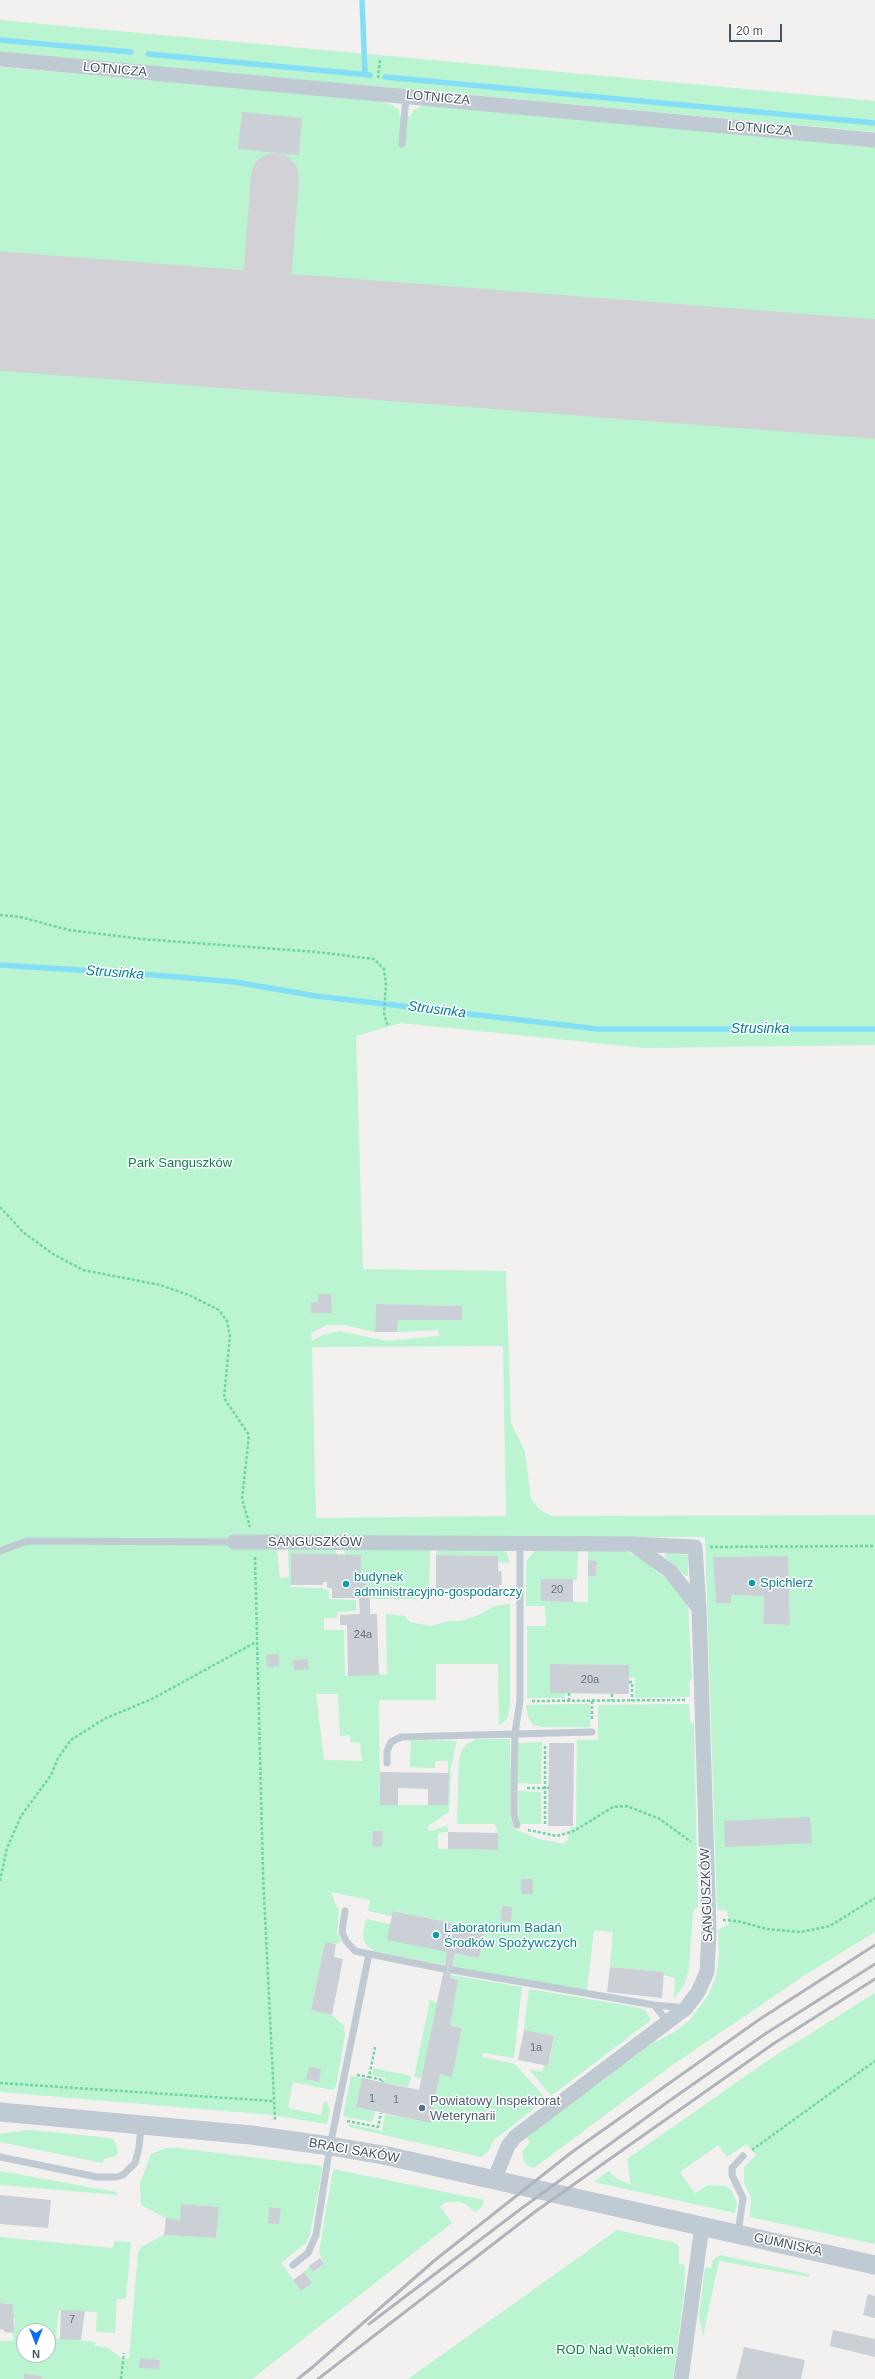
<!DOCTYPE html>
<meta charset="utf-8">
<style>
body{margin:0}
#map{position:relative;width:875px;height:2379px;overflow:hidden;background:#f3f0f0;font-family:Arial,sans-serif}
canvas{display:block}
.north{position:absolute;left:16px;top:2323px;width:40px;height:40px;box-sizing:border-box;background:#fff;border:1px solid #b5babf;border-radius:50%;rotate:180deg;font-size:11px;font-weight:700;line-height:16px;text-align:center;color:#465360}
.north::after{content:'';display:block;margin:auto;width:14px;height:18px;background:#056ff7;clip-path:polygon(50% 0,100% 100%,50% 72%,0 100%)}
.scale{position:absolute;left:729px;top:24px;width:53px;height:18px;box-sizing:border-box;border:2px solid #465360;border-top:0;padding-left:5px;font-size:12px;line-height:14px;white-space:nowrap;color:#465360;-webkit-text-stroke:3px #fff;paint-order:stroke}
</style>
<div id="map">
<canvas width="875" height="2379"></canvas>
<div class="north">N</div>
<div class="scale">20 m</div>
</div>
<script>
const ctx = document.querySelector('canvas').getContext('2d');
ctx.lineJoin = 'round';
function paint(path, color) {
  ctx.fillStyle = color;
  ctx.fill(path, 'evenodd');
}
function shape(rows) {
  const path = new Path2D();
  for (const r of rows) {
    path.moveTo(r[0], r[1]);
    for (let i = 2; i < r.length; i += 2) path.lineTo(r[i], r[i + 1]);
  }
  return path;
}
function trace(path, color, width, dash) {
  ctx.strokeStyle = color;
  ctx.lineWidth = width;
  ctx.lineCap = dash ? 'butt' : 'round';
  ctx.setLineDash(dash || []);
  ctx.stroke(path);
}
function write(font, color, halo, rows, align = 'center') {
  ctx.font = font + ' Arial,sans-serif';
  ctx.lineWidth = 3;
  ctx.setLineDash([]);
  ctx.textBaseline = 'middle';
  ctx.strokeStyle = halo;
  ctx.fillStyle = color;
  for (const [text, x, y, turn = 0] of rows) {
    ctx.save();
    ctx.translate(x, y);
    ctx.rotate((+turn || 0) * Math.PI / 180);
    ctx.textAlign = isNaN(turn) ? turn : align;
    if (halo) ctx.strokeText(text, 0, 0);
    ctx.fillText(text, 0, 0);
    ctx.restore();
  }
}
const green = shape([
 [0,20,875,101,875,132,0,52],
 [0,67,372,100,393,105,399,110,399,115,410,116,414,110,424,105,875,147,875,1045,644,1048,401,1023,356,1036,363,1269,506,1271,511,1423,525,1452,531,1499,539,1509,551,1516,875,1515,875,1932,808,1973,671,2066,534,2168,526,2165,523,2157,522,2152,530,2142,526,2137,650,2045,674,2032,690,2020,709,1994,716,1976,719,1956,718,1930,729,1924,727,1911,717,1910,705,1537,265,1537,265,1550,277,1550,280,1578,289,1577,288,1550,336,1550,337,1555,291,1553,291,1587,324,1588,324,1590,329,1590,329,1599,356,1600,356,1611,337,1612,337,1618,324,1618,324,1630,344,1630,345,1676,387,1674,386,1614,405,1616,410,1622,431,1626,449,1621,461,1621,476,1616,495,1606,510,1604,510,1703,508,1717,504,1722,499,1725,498,1664,436,1664,436,1700,379,1700,380,1805,448,1805,448,1761,435,1761,435,1768,410,1767,411,1740,457,1741,451,1766,449,1812,428,1826,428,1830,432,1831,446,1826,448,1828,448,1832,438,1833,438,1849,498,1850,498,1833,495,1824,457,1824,459,1758,463,1748,468,1743,477,1739,510,1739,510,1816,514,1829,539,1839,563,1844,568,1840,570,1827,576,1827,577,1740,598,1740,598,1705,689,1704,690,1722,694,1724,698,1906,693,1912,689,1969,684,1985,674,1999,675,1978,664,1975,664,1972,610,1967,613,1932,594,1930,587,1991,452,1968,455,1953,479,1958,485,1930,394,1911,392,1916,368,1911,370,1900,331,1892,335,1904,339,1909,337,1933,342,1941,336,1944,325,1942,311,2010,332,2015,344,2026,345,2035,336,2086,334,2090,327,2089,293,2082,288,2108,321,2115,324,2102,327,2102,330,2110,327,2124,272,2115,0,2092],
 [376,1304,462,1306,462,1320,398,1320,397,1332,438,1330,439,1336,387,1341,339,1331,323,1335,312,1341,311,1333,327,1325,345,1325,375,1332],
 [503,1346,506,1516,316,1518,312,1347],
 [788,1556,790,1625,763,1624,764,1596,731,1595,731,1603,716,1603,714,1557],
 [316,1694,338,1694,340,1736,350,1735,350,1742,360,1743,362,1761,324,1760],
 [344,1550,430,1550,429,1591,415,1599,370,1599,370,1591,366,1591,366,1583,361,1583,361,1555,345,1555],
 [437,1550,502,1550,506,1552,510,1563,498,1562,498,1556,436,1555],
 [536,1550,578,1550,577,1580,541,1579,541,1601,588,1602,588,1576,596,1576,597,1561,588,1560,588,1550,626,1551,642,1559,671,1583,682,1595,688,1608,692,1678,689,1682,690,1697,635,1698,635,1678,629,1678,629,1665,551,1664,550,1693,565,1693,565,1698,527,1698,527,1626,546,1626,545,1606,526,1606,526,1567,527,1560],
 [666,1553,688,1555,688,1576,686,1576,665,1557],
 [590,1704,590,1727,542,1727,533,1725,528,1717,526,1705],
 [542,1742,541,1784,517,1783,518,1743],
 [518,1791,541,1792,541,1824,519,1824],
 [366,1919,391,1924,447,1952,444,1965,375,1951,368,1947,364,1941,363,1933],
 [451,1975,522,1987,514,2058,483,2053,482,2057,515,2064,546,2099,494,2140,488,2152,481,2157,349,2127,349,2124,382,2131,385,2114,430,2123,440,2074,452,2076,462,2028,450,2026,458,1980,450,1978],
 [529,1989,636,2007,645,2010,651,2020,551,2096,529,2069,542,2072,544,2065,549,2066,554,2036,524,2030],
 [875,1993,875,2244,750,2217,751,2197,744,2183,744,2167,756,2155,747,2144,727,2157,718,2145,680,2172,695,2193,708,2185,726,2186,731,2190,737,2203,735,2213,594,2182,609,2171,616,2178,631,2185,627,2159,770,2059],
 [430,2000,437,2003,422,2078,414,2077],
 [373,2068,411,2076,408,2087,384,2082,385,2078,372,2075],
 [351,2076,362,2078,356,2107,375,2111,372,2122,343,2116],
 [29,2130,111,2138,115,2142,118,2151,116,2156,104,2159,103,2163,0,2142,0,2134],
 [166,2148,178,2148,321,2166,322,2171,310,2235,306,2243,281,2263,301,2291,312,2283,304,2272,309,2266,314,2272,324,2264,319,2252,333,2169,484,2200,482,2207,475,2212,466,2204,460,2202,446,2202,440,2206,452,2223,252,2379,0,2379,0,2341,13,2341,15,2318,12,2318,13,2304,0,2303,0,2237,113,2248,114,2241,131,2242,126,2299,117,2299,115,2333,96,2332,97,2312,59,2310,56,2338,96,2342,95,2346,108,2348,121,2358,126,2359,129,2358,138,2253,141,2247,164,2235,216,2238,219,2207,182,2204,180,2220,166,2218,141,2205,140,2183,151,2154],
 [269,2207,281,2208,279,2224,268,2222],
 [24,2331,48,2331,48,2355,24,2355],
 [0,2171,116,2192,118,2195,0,2185],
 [617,2230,676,2243,679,2247,679,2264,685,2265,684,2294,673,2379,408,2379],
 [720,2255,809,2274,809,2277,719,2261,703,2336,699,2317,705,2267,711,2268,713,2260]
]);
const stream = shape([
 [362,0,365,74],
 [0,40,131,52],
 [148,54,370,75],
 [385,77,875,123],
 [0,965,142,974,235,982,316,996,598,1029,875,1029]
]);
const taxiway = shape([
 [263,332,275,177]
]);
const runway = shape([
 [0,311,875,379]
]);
const building = shape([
 [242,112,302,118,299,155,238,149],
 [318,1294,331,1294,332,1313,311,1313,311,1302,318,1302],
 [376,1304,462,1306,462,1320,398,1320,397,1332,375,1332],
 [291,1553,361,1555,361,1583,366,1583,366,1591,370,1591,370,1614,377,1614,379,1675,348,1676,347,1625,340,1625,340,1615,360,1614,359,1598,332,1598,332,1588,327,1588,327,1582,323,1582,323,1585,291,1585],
 [436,1555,498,1556,498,1571,501,1571,502,1585,499,1585,499,1588,436,1589],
 [788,1556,790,1625,763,1624,764,1596,731,1595,731,1603,716,1603,713,1557],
 [588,1560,597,1561,596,1576,588,1576],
 [541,1579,573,1579,573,1602,541,1601],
 [279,1654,279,1666,267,1667,266,1655],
 [308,1659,309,1669,294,1670,293,1660],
 [550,1664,629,1665,629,1694,550,1693],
 [549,1743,574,1743,573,1826,548,1826],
 [380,1772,449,1773,448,1805,428,1805,428,1789,398,1788,398,1805,380,1805],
 [810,1817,812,1843,725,1847,724,1821],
 [373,1831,383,1831,382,1847,372,1846],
 [448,1832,498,1833,498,1850,448,1849],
 [521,1879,533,1879,533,1894,521,1894],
 [502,1906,512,1907,511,1922,501,1921],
 [393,1911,485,1930,479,1958,455,1953,450,1978,458,1980,450,2026,462,2028,452,2077,440,2074,430,2123,356,2107,362,2078,419,2090,444,1969,447,1952,387,1940],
 [325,1942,336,1944,334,1957,343,1959,332,2015,311,2010],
 [610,1967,664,1972,662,1998,607,1992],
 [524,2030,554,2036,548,2066,518,2060],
 [309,2067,321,2069,319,2082,306,2079],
 [0,2195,51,2200,48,2228,0,2224],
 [181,2204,219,2207,216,2238,164,2235,166,2218,180,2220],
 [269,2207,281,2208,279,2224,268,2223],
 [320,2258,324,2264,313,2272,309,2266],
 [304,2272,312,2283,301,2291,293,2280],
 [868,2294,875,2296,875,2318,863,2315],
 [0,2303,13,2304,14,2333,4,2332,4,2330,0,2329],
 [61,2310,85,2311,81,2340,60,2339],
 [833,2330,875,2339,875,2357,830,2346],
 [744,2347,805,2360,801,2379,736,2379],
 [140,2358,160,2360,159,2369,139,2368],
 [24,2374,42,2376,41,2379,24,2379]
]);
const path = shape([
 [378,78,380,59],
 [0,915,20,917,69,930,141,939,317,952,374,959,384,969,386,985,384,1014,388,1027],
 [0,1207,23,1232,53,1254,83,1270,160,1285,189,1295,219,1310,227,1321,230,1336,224,1398,249,1435,242,1499,250,1527],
 [710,1547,875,1546],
 [255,1557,263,1874,275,2120],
 [629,1682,632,1682,632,1701],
 [569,1693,569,1701],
 [612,1694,612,1701],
 [532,1701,687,1700],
 [592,1701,592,1720],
 [527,1788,549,1788],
 [545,1824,545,1746],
 [528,1830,557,1836,574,1831,613,1807,627,1806,660,1819,691,1842],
 [0,1881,7,1848,21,1816,51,1775,58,1758,71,1740,104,1719,152,1699,256,1642],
 [723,1920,737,1921,767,1929,801,1932,830,1926,875,1898],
 [357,2075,369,2077,375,2047],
 [369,2077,383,2080,382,2082],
 [0,2083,273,2101],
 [347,2121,378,2127,381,2113],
 [752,2150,875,2061],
 [121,2379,124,2353]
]);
const service = shape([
 [402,144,406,96],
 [0,1551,27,1541,234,1542],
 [387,1763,387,1751,391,1742,401,1737,592,1732],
 [517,1825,514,1815,514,1777,515,1733,520,1701,520,1544],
 [345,1911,342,1932,346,1941,355,1951,444,1969],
 [452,1970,654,2005,668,2022],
 [654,2005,686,2008],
 [0,2157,97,2177,116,2177,123,2175,135,2163,139,2148,141,2126],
 [738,2234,743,2198,732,2175,732,2168,743,2156],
 [293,2265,308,2253,316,2235,330,2146,369,1954]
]);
const minor = shape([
 [0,59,875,140],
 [234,1542,632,1544,695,1547,699,1608],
 [494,2180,508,2146,515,2137,686,2008,698,1992,707,1972,709,1932,699,1608,670,1571,632,1544],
 [681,2379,702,2226]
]);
const tertiary = shape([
 [0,2112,251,2135,330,2146,383,2155,875,2265]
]);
const rail = shape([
 [369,2324,522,2208,669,2101,765,2034,875,1964],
 [307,2372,435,2260,572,2152,760,2019,875,1945],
 [298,2379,310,2369],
 [318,2379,536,2211,773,2044,875,1979]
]);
const markers = [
 [752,1583,4,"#0f9aa8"],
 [346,1584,4,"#0f9aa8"],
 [436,1935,4,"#0f9aa8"],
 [422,2108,4,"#5c6f8a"]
];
const numberNames = [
 ["20",557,1590],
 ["24a",363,1635],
 ["20a",590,1680],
 ["1a",536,2048],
 ["1",372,2099],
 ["1",396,2100],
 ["7",72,2320]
];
const streetNames = [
 ["LOTNICZA",115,70,5],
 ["LOTNICZA",438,98,5],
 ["LOTNICZA",760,129,5],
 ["SANGUSZKÓW",315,1542],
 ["SANGUSZKÓW",707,1895,-92],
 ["BRACI SAKÓW",354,2151,10],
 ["GUMNISKA",788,2245,12]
];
const parkNames = [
 ["Park Sanguszków",180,1163],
 ["ROD Nad Wątokiem",615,2350]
];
const cultureNames = [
 ["budynek",354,1577],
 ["administracyjno-gospodarczy",354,1592],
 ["Spichlerz",760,1583],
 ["Laboratorium Badań",444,1928],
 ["Środków Spożywczych",444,1943]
];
const serviceNames = [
 ["Powiatowy Inspektorat",430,2101],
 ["Weterynarii",430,2116]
];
const waterNames = [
 ["Strusinka",115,973,4],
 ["Strusinka",437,1010,7],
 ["Strusinka",760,1029]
];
paint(green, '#baf4d1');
trace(stream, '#83def6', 5.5);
trace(taxiway, '#d2d2d6', 48);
trace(runway, '#d2d2d6', 119);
paint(building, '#cbcfd6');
trace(path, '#6ed6a3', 2.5, [3, 2]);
trace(service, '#bfcad3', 7);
trace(minor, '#bfcad3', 15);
trace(tertiary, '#bfcad3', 19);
trace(rail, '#b1b5bb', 3);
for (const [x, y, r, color] of markers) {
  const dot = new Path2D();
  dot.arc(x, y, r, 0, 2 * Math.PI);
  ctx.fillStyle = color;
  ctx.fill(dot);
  trace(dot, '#fff', 1.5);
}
write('11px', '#67727e', null, numberNames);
write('13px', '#465360', '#fff', streetNames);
write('13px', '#0d8549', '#fff', parkNames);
write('13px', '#0d838f', '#fff', cultureNames, 'left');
write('13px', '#4e5e75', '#fff', serviceNames, 'left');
write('italic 14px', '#037f9f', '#fff', waterNames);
</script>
